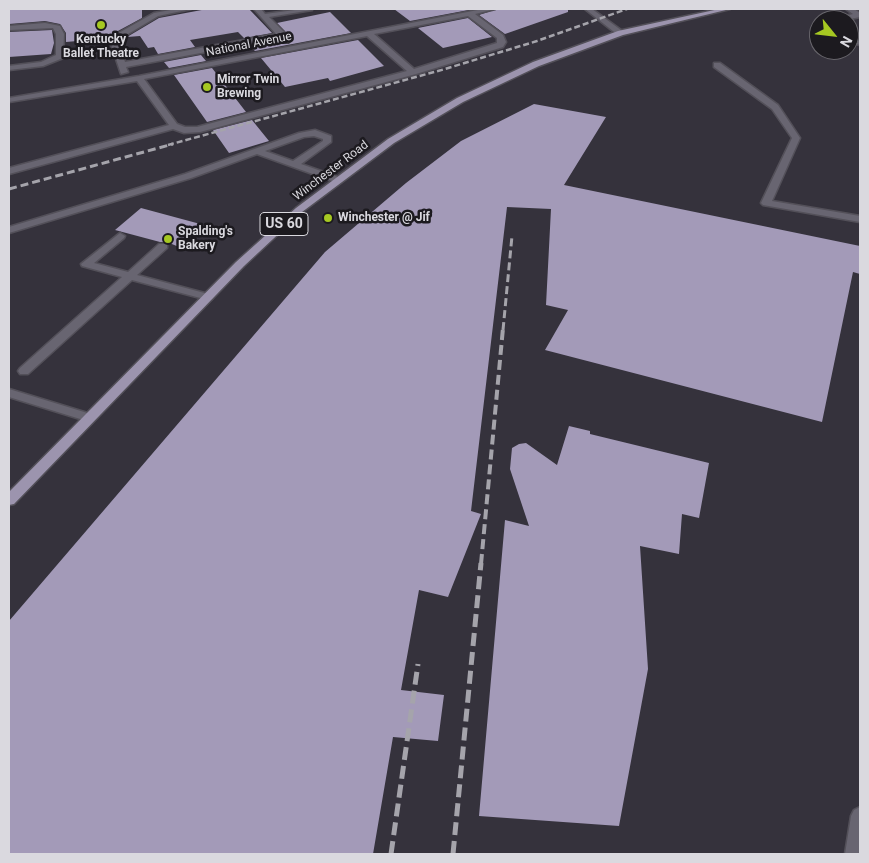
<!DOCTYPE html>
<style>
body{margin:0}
#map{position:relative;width:869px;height:863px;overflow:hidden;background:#35323c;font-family:Roboto,sans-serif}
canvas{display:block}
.frame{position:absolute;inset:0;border:10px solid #dad9df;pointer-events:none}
.north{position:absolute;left:809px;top:10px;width:50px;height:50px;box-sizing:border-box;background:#1c1a1f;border:1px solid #68666c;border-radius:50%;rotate:119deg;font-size:14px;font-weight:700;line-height:20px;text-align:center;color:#dad9df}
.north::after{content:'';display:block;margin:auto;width:18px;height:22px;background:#a6c822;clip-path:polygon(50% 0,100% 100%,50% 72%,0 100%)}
</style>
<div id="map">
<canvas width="869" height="863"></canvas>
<div class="frame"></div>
<div class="north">N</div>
</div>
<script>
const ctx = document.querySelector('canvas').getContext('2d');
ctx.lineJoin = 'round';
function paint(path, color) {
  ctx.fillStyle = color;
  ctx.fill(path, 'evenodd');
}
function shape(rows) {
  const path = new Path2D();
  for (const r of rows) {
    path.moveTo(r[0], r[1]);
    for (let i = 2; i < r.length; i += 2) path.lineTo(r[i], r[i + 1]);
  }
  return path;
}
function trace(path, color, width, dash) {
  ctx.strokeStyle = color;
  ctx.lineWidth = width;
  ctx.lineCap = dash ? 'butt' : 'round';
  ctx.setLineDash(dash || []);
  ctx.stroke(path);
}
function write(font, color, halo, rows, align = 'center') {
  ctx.font = font + ' Roboto,sans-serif';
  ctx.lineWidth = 5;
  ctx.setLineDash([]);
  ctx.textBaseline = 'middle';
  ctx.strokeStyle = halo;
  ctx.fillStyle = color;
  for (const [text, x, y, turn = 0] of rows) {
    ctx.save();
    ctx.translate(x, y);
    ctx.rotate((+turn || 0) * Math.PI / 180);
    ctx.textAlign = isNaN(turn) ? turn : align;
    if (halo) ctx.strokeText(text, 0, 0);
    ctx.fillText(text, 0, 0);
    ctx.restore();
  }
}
const building = shape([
 [9,9,142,9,142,18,116,32,112,38,66,42,66,33,60,24,45,21,9,24],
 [207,9,249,9,272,33,244,38,238,32,190,40,195,47,158,54,154,47,148,48,140,36,127,37,159,18],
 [394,9,474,9,410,21],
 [497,9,568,9,568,12,505,34,479,15],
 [330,12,351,33,255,51,250,46,279,40,283,44,289,44,292,39,277,23],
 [468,18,492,37,443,48,418,28],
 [52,30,54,43,51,54,9,57,9,32],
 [358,40,384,66,330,81,328,78,285,87,261,58],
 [201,55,206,61,169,68,164,62],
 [212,68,246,112,207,122,174,75],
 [534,104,606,117,564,185,860,246,860,274,853,272,822,422,545,350,568,310,546,305,551,209,507,207,471,511,481,514,448,597,419,590,401,690,444,695,438,741,393,737,373,854,9,854,9,621,325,252,406,183,461,141],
 [252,120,269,141,229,153,213,130],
 [141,208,204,225,179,247,167,242,160,242,115,230],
 [569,426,590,431,590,434,709,463,699,518,682,514,679,554,640,546,648,669,619,826,479,816,505,520,529,526,510,469,512,448,519,444,526,443,557,465]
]);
const minor = shape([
 [176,9,191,9,158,16,123,37,119,44,125,62,276,34,254,9,261,9,265,14,302,9,312,10,269,17,285,33,290,40,289,42,283,42,280,38,126,67,128,72,121,74,111,44,117,34,154,13,176,9],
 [483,9,495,9,475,14,503,35,506,42,503,47,416,74,200,132,184,133,173,129,9,174,9,168,169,125,137,81,9,102,9,98,139,76,483,9],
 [468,16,497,38,497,43,414,69,374,34,468,16],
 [367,36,407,71,197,127,185,127,177,124,144,79,367,36],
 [585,9,592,9,625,33,618,35,585,9],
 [846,9,854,9,860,13,860,17,845,20,831,20,853,14,846,9],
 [45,23,60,26,64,34,63,58,43,66,9,70,9,66,41,62,56,55,56,34,53,28,9,30,9,26,45,23],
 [849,37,860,41,860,45,849,42,849,37],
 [714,63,720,63,778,105,800,138,772,201,860,216,860,222,763,205,761,203,792,138,772,109,714,67,714,63],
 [315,130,331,136,331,142,301,164,341,178,341,182,335,182,257,154,191,178,9,233,9,227,185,174,299,133,315,130],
 [314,136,323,139,323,141,293,161,265,151,304,137,314,136],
 [120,233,125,236,124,238,94,263,128,272,159,244,167,244,167,248,137,275,212,295,213,297,212,299,208,300,132,280,28,374,20,374,18,371,20,368,122,277,82,266,81,264,120,233],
 [9,389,94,415,96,418,90,422,9,397,9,389],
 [860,807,860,854,845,854,851,816,854,810,860,807]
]);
const major = shape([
 [719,9,730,9,623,35,539,66,463,102,394,143,302,212,244,266,14,504,9,505,9,492,236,262,296,208,388,139,457,98,533,62,618,31,719,9]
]);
const railFar3 = shape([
 [168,145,445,69,537,41,627,9]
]);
const railFar2 = shape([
 [9,189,173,144],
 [503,330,512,236]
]);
const railFar1 = shape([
 [481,564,503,328]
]);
const rail = shape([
 [391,854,418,664],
 [453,854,481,563]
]);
const markers = [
 [101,25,5,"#a6c822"],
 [207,87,5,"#a6c822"],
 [328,218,5,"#a6c822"],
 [168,239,5,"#a6c822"]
];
const farPoinames = [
 ["Kentucky",101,40,"center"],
 ["Ballet Theatre",101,54,"center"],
 ["Mirror Twin",217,80],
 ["Brewing",217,94],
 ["Winchester @ Jif",338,218],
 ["Spalding's",178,232],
 ["Bakery",178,246]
];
const farStreetnames = [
 ["National Avenue",249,45,-11],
 ["Winchester Road",331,171,-37]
];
const shields = [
 [284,224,48]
];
const shieldNames = [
 ["US 60",284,224]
];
paint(building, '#a39ab8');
trace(minor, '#535059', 3);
trace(major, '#535059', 3);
paint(minor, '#686571');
paint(major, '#9c94ae');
trace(railFar3, '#a5a4ab', 2.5, [6, 3]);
trace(railFar2, '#a5a4ab', 3, [8, 4]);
trace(railFar1, '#a5a4ab', 4, [10, 5]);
trace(rail, '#a5a4ab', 5, [13, 6]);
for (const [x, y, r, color] of markers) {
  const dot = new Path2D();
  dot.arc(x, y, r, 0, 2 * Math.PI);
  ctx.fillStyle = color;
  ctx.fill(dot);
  trace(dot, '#1c1a1f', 2);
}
write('bold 12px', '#dad9df', '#1c1a1f', farPoinames, 'left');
write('12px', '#dad9df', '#1c1a1f', farStreetnames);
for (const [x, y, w] of shields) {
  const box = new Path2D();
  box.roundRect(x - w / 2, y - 11.5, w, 23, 4);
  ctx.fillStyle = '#1c1a1f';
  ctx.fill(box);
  trace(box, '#dad9df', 1);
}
write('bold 14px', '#dad9df', null, shieldNames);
</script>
